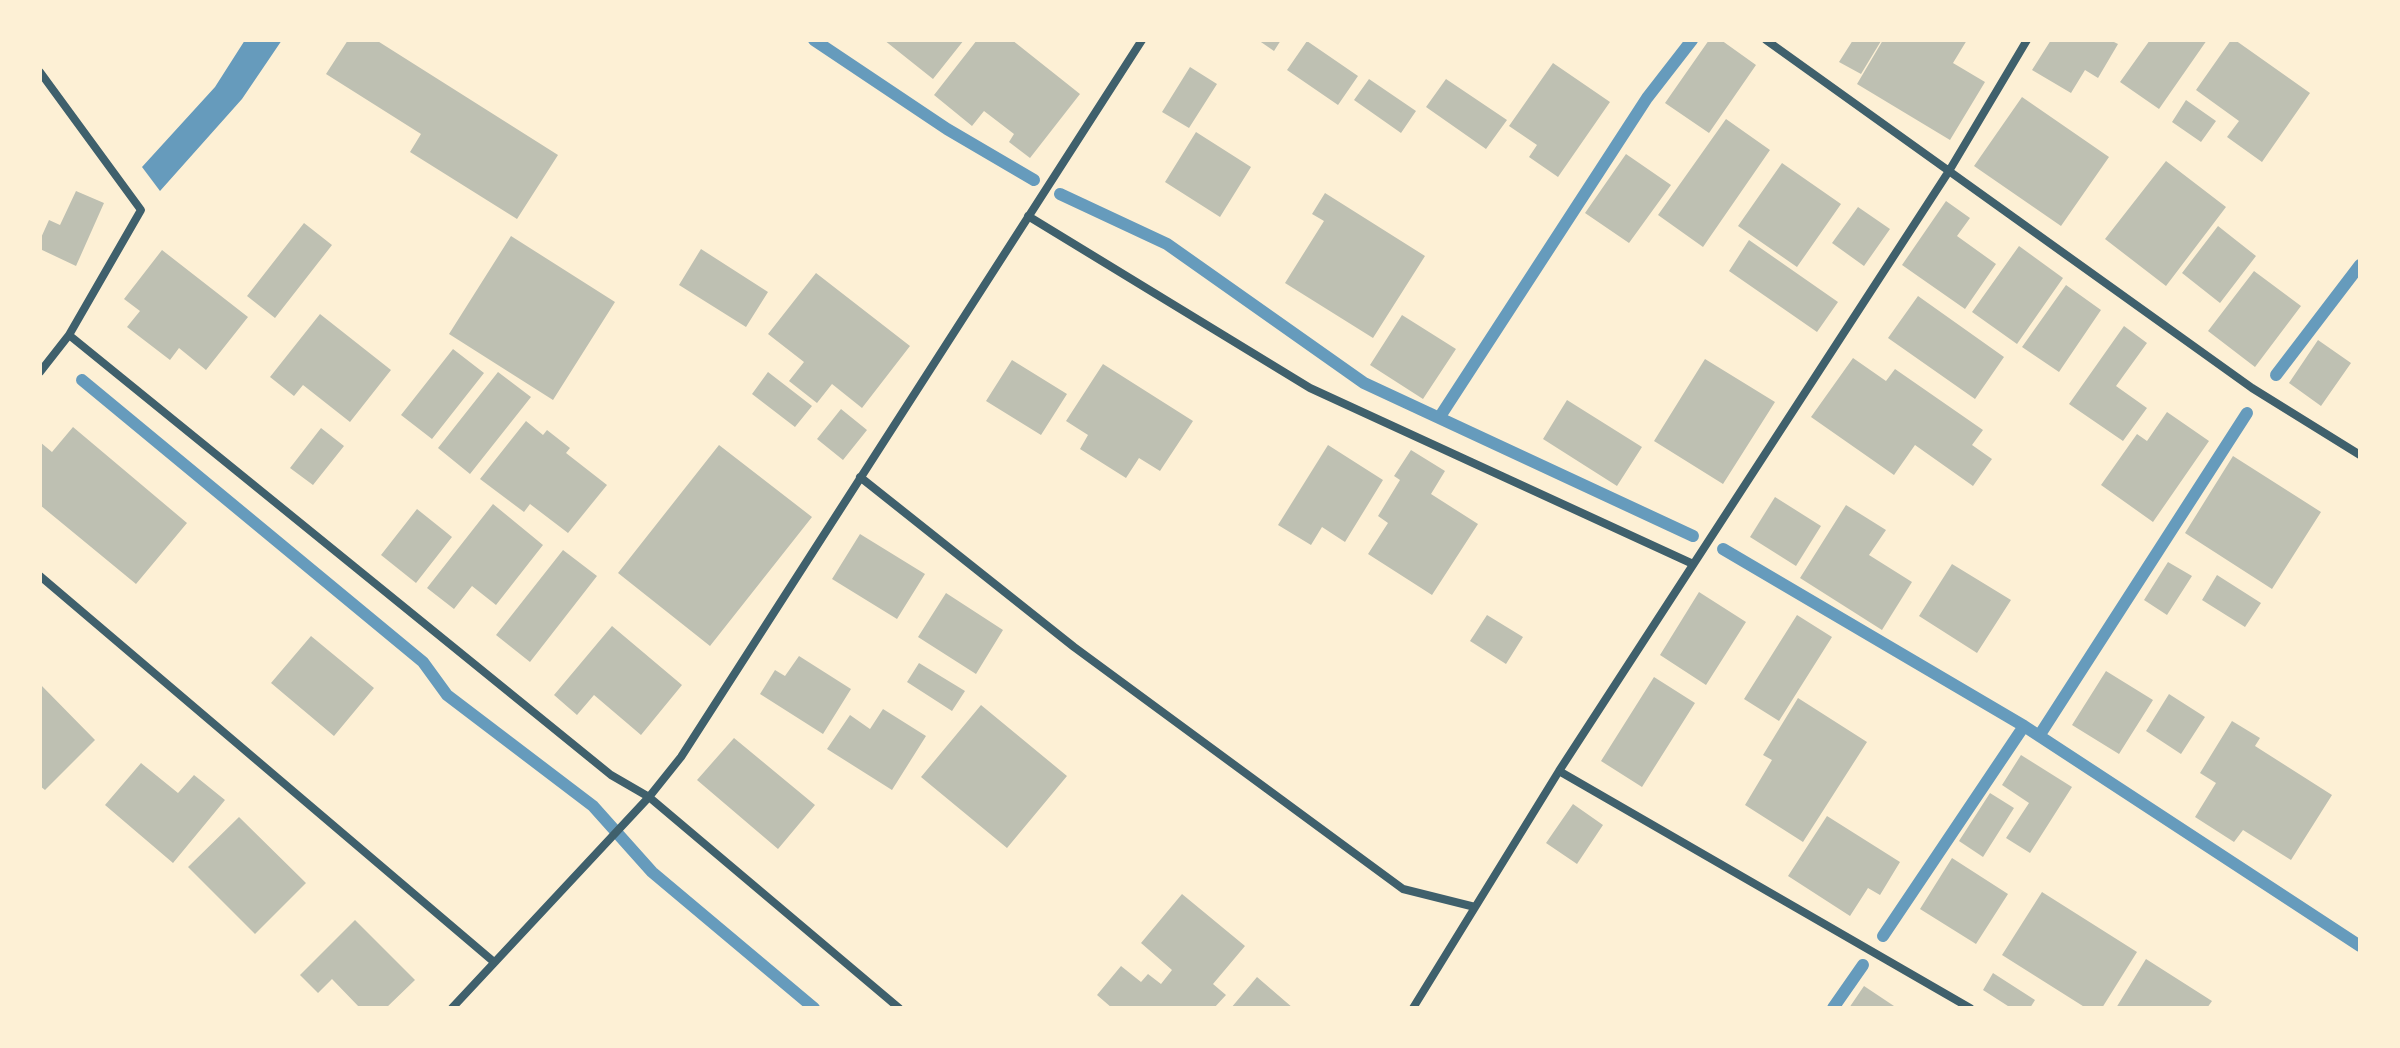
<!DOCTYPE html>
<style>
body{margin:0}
#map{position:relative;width:2400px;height:1048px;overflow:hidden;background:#fdf0d5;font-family:"Archivo Narrow",sans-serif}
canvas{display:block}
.frame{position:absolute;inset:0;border:42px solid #fdf0d5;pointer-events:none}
</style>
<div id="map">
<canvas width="2400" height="1048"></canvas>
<div class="frame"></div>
</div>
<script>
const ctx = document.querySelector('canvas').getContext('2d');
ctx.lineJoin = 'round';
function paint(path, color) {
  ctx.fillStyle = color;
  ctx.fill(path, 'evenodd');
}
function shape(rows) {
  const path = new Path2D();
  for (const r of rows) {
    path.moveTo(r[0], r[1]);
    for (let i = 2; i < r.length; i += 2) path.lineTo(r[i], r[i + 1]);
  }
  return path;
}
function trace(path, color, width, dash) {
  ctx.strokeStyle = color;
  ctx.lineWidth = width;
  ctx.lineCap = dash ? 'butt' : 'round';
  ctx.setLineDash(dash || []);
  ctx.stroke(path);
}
const water = shape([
 [245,40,282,40,242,99,160,191,142,167,215,87]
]);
const stream = shape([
 [814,40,947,129,1034,180],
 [1060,194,1167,244,1364,383,1693,536],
 [2276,375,2360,265],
 [82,380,423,662,447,695,593,806,652,872,814,1008],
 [1439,418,1647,98,1692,40],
 [1723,549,2024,726,2360,946],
 [2039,736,2247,413],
 [1883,936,2024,726],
 [1833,1008,1863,965]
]);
const building = shape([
 [348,40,376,40,558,155,517,219,410,152,421,134,326,74],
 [884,40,964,40,933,79],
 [977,40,1012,40,1080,94,1030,158,1009,142,1014,134,984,111,972,126,934,95],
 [1258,40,1281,40,1274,51],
 [1709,40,1721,40,1756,65,1709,133,1665,103],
 [1853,40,1881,41,1861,74,1839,62],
 [1883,40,1967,40,1953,63,1985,82,1950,140,1857,84],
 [2051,40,2110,40,2118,44,2098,78,2085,70,2071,93,2032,70],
 [2150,40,2207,40,2159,109,2120,82],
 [2231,40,2235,40,2310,93,2262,162,2227,137,2239,121,2196,90],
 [1307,41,1358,76,1338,105,1287,70],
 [1553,63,1610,102,1558,177,1529,157,1537,145,1509,126],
 [1190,67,1217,84,1189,128,1162,112],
 [1369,79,1416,111,1401,133,1354,100],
 [1446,79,1507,120,1486,149,1426,107],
 [2022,97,2109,157,2061,226,1974,166],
 [2186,100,2216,121,2201,142,2172,122],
 [1726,119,1770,150,1703,247,1658,215],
 [1196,132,1251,167,1220,217,1165,182],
 [1626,154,1671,185,1629,243,1585,213],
 [2166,161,2226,207,2166,286,2105,239],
 [1782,163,1841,204,1797,267,1738,226],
 [76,191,104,203,76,266,40,249,40,240,49,220,60,225],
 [1325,193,1425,256,1373,338,1285,283,1324,221,1312,214],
 [1946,201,1970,218,1957,236,1996,264,1965,309,1902,265],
 [1858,207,1890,229,1864,266,1832,243],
 [304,223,332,245,275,318,247,296],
 [2218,226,2256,256,2220,303,2182,273],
 [511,236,615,302,553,400,449,334],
 [1749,240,1838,302,1817,332,1729,271],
 [2019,246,2063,278,2017,344,1972,312],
 [701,249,768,292,746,327,679,285],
 [162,250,248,317,206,370,179,348,170,360,127,327,140,311,124,299],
 [2254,271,2301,306,2255,367,2208,331],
 [816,273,910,346,862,408,832,384,817,403,789,381,804,362,768,334],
 [2066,285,2101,310,2059,372,2022,347],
 [1918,296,2004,357,1975,399,1888,338],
 [320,314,391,370,350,422,303,385,294,396,270,377],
 [1402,315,1456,349,1423,399,1370,365],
 [2124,326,2147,343,2116,386,2147,408,2123,441,2069,404],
 [2318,340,2351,363,2321,406,2289,383],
 [453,349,484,373,432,439,401,415],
 [1853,358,1886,381,1895,369,1983,430,1972,445,1992,459,1973,486,1915,445,1894,475,1811,417],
 [1705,359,1775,402,1723,484,1654,441],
 [1012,360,1067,394,1041,435,986,401],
 [1103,364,1193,421,1160,471,1139,458,1126,478,1080,449,1088,435,1066,421],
 [498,372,531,397,470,474,438,448],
 [768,372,812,406,795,427,752,394],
 [1567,400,1642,447,1617,486,1543,439],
 [841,409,867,430,843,460,817,439],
 [2167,412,2209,441,2153,522,2101,485,2137,434,2147,441],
 [526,421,543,435,547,430,570,448,566,453,607,485,568,533,530,504,524,512,480,479],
 [73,427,187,523,136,584,40,505,40,442,52,452],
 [321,428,344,446,313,485,290,468],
 [719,445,812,517,710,646,618,573],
 [1328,445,1383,480,1345,542,1322,527,1311,545,1278,525],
 [1411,450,1445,471,1431,494,1478,524,1432,595,1368,554,1388,523,1378,516,1400,480,1394,476],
 [2233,456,2321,512,2272,589,2185,533],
 [1775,497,1821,526,1796,566,1750,537],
 [493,504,543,545,496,605,472,586,454,609,427,588],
 [1846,505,1886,530,1869,555,1912,582,1882,630,1800,578],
 [417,509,452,537,416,583,381,555],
 [860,534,925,574,897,619,832,579],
 [563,550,597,576,530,662,496,635],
 [2168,562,2192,576,2167,615,2144,600],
 [1952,564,2011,600,1977,653,1919,616],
 [2217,575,2261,603,2245,627,2202,600],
 [1699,592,1746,622,1706,685,1660,655],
 [946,593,1003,630,976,674,918,637],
 [1487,615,1523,637,1506,664,1470,641],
 [1797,615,1832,637,1779,721,1744,699],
 [612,626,682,685,641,735,594,695,577,715,554,695],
 [311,636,374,688,334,736,271,683],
 [799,656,851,689,823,734,760,694,775,670,785,676],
 [919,663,965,691,952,711,907,682],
 [2106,671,2153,700,2119,754,2072,725],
 [1654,677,1695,703,1642,787,1601,761],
 [40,684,95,740,45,790,40,786],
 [2169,694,2205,717,2181,754,2146,731],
 [1798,698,1867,742,1803,842,1745,805,1772,760,1763,755],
 [981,705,1067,776,1007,848,921,777],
 [883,709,926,736,892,790,827,749,850,715,870,729],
 [2232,721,2260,738,2255,746,2332,795,2291,860,2243,830,2234,842,2195,817,2216,783,2200,773],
 [734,738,815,805,778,849,697,780],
 [2021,755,2072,787,2030,853,2006,838,2029,803,2002,785],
 [141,763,178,793,194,775,225,800,173,863,105,805],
 [1990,793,2014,808,1983,857,1959,841],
 [1573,804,1603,825,1577,864,1546,843],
 [1827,816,1900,862,1880,895,1868,888,1850,916,1788,876],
 [239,817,306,883,255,934,188,867],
 [1952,858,2008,894,1976,944,1920,909],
 [2042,892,2137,952,2102,1008,2086,1008,2002,955],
 [1182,894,1245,946,1213,984,1226,995,1214,1008,1112,1008,1097,995,1121,966,1141,982,1148,974,1161,984,1172,970,1141,943],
 [355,920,415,980,386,1008,360,1008,332,979,318,993,300,975],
 [2146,959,2212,1001,2207,1008,2116,1008],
 [1993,973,2035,1000,2030,1008,2011,1008,1983,990],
 [1257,977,1293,1008,1231,1008],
 [1864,986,1897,1008,1849,1008]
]);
const minor = shape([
 [1766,40,2252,388,2360,455],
 [40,72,141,210,69,335,40,372],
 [1028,216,1310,388,1693,564],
 [69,335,611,775,649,797,899,1008],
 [860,477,1074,647,1403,889,1475,907],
 [40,576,494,962],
 [1559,771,1970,1008],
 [452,1008,649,797,681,757,1142,40],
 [1413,1008,1559,771,1949,171,2027,40]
]);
paint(water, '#669bbc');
trace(stream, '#669bbc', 12);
paint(building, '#bec0b2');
trace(minor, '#3f606c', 8);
</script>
